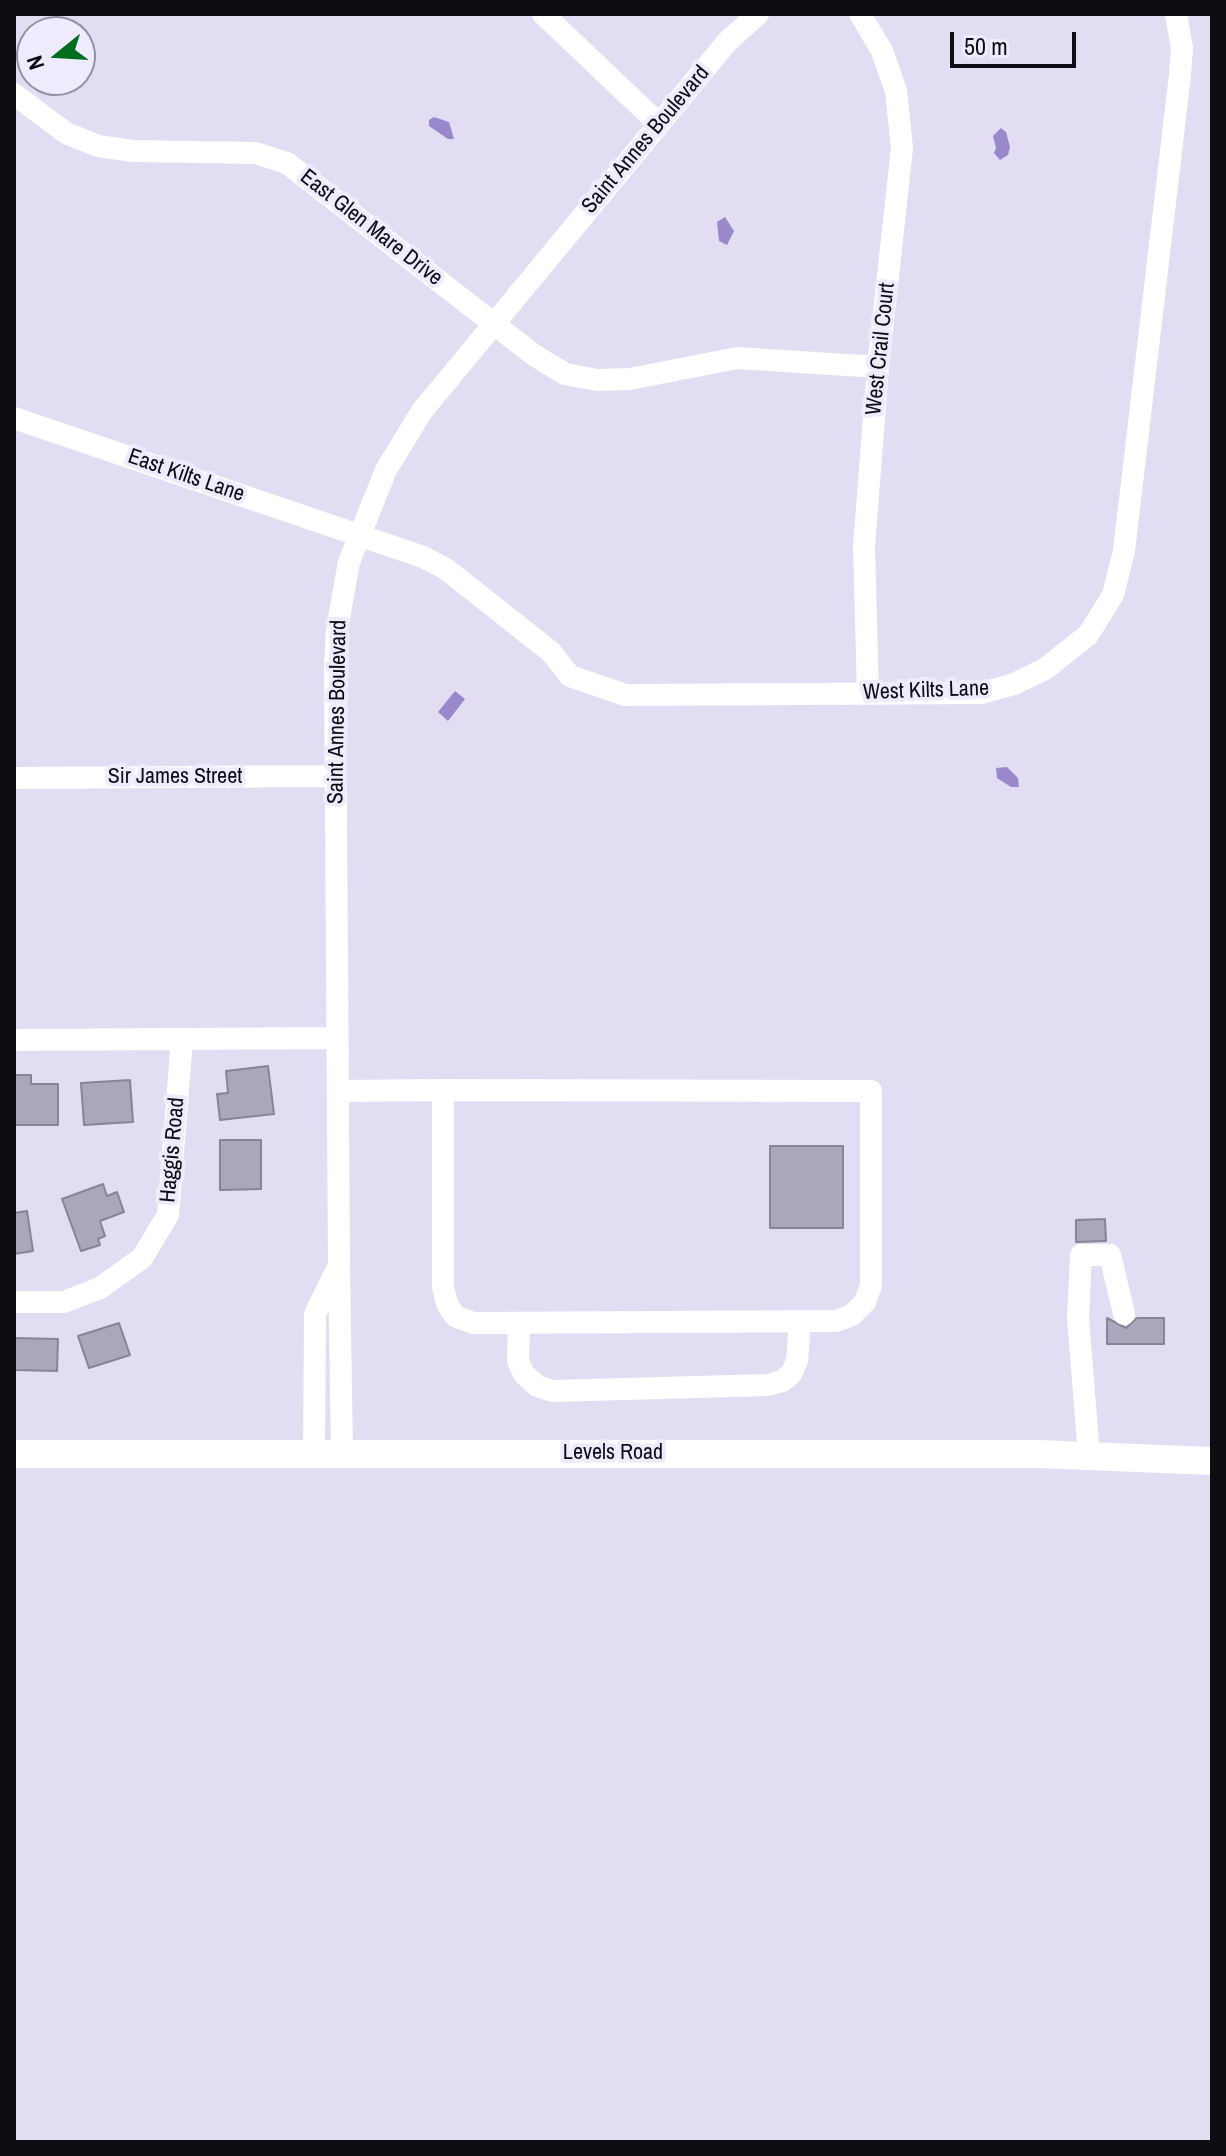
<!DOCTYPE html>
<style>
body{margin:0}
#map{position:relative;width:1226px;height:2156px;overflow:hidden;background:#e2ddf3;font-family:"Archivo Narrow",sans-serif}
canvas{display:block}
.frame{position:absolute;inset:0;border:16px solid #0e0d14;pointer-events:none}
.north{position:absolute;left:16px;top:16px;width:80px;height:80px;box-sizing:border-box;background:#efebfd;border:2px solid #9592a0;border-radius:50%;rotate:252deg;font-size:22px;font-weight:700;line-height:32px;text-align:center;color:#0e0d14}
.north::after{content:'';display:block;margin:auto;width:28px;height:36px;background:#016e1f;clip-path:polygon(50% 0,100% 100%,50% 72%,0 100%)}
.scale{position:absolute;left:950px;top:32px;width:126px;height:36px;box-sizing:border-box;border:4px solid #0e0d14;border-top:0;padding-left:10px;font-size:24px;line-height:28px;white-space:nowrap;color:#0e0d14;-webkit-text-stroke:6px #efebfd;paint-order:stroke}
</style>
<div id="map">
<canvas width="1226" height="2156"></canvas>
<div class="frame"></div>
<div class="north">N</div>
<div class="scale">50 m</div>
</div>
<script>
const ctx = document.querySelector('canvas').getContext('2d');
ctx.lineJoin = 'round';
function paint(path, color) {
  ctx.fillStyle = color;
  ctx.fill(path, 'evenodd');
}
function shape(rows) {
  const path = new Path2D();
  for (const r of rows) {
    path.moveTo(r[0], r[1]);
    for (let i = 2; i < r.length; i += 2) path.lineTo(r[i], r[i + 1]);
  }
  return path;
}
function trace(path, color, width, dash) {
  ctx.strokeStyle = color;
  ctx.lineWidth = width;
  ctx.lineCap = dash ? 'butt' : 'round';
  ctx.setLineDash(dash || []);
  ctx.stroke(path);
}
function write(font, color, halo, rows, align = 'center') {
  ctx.font = font + ' "Archivo Narrow",sans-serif';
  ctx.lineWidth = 8;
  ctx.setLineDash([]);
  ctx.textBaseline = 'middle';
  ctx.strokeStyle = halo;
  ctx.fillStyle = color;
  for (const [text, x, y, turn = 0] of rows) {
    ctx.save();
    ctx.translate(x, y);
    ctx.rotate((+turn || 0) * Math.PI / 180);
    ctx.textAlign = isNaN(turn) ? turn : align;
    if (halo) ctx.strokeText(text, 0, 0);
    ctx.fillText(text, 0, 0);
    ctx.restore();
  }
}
const water = shape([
 [434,117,449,122,454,139,448,139,429,126,429,120],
 [1001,128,1006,132,1010,147,1008,155,1000,160,994,153,996,148,993,136],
 [725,217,734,231,727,245,719,241,717,222],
 [455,691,465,699,448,721,438,712],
 [1007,767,1018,778,1019,787,1011,787,997,778,996,768]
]);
const building = shape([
 [268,1066,274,1114,220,1120,217,1094,228,1093,226,1071,268,1066],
 [14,1075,31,1075,31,1084,58,1084,58,1125,14,1125,14,1075],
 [130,1080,133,1122,84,1125,81,1083,130,1080],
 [220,1140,261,1140,261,1189,220,1190,220,1140],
 [770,1146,843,1146,843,1228,770,1228,770,1146],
 [103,1184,107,1196,117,1192,124,1212,100,1221,105,1236,98,1239,100,1245,81,1251,62,1199,103,1184],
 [27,1211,33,1251,14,1254,14,1213,27,1211],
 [1105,1219,1106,1241,1076,1242,1076,1220,1105,1219],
 [1107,1318,1126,1328,1137,1318,1164,1318,1164,1344,1107,1344,1107,1318],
 [119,1323,130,1355,89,1368,78,1336,119,1323],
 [14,1338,58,1339,57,1371,14,1370,14,1338]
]);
const minor = shape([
 [543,14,659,124],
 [860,14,882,51,896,91,902,148,878,367,864,546,868,694],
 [14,94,66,133,98,146,133,151,255,153,287,163,534,355,565,374,597,380,630,379,737,358,878,367],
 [14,418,423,557,446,569,551,652,570,676,625,695,982,693,1014,684,1045,669,1088,635,1113,595,1124,551,1180,75,1182,48,1176,14],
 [14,778,336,776],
 [14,1040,337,1038],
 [338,1091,443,1090,871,1091,871,1285,865,1302,852,1315,836,1321,473,1323,455,1316,447,1304,443,1287,443,1090],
 [339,1265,335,664,337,629,349,562,386,470,422,411,727,42,758,14],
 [14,1302,64,1302,100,1288,142,1258,168,1215,182,1039],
 [519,1323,518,1361,524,1374,537,1386,553,1391,768,1385,782,1381,791,1374,797,1361,800,1321],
 [314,1454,315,1314,339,1265,342,1454],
 [1089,1455,1078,1318,1081,1255,1110,1255,1124,1314]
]);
const major = shape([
 [14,1454,1038,1454,1212,1461]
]);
const streetNames = [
 ["Saint Annes Boulevard",646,140,-50],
 ["East Glen Mare Drive",371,228,38],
 ["West Crail Court",881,349,-84],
 ["East Kilts Lane",186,476,19],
 ["West Kilts Lane",926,691,-2],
 ["Saint Annes Boulevard",338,712,-89],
 ["Sir James Street",175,777],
 ["Haggis Road",173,1150,-85],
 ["Levels Road",613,1453]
];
paint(water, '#9988cb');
paint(building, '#aaa6bb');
trace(building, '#888397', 2);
trace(minor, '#fff', 22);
trace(major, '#fff', 28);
write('22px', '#0e0d14', '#efebfd', streetNames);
</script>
